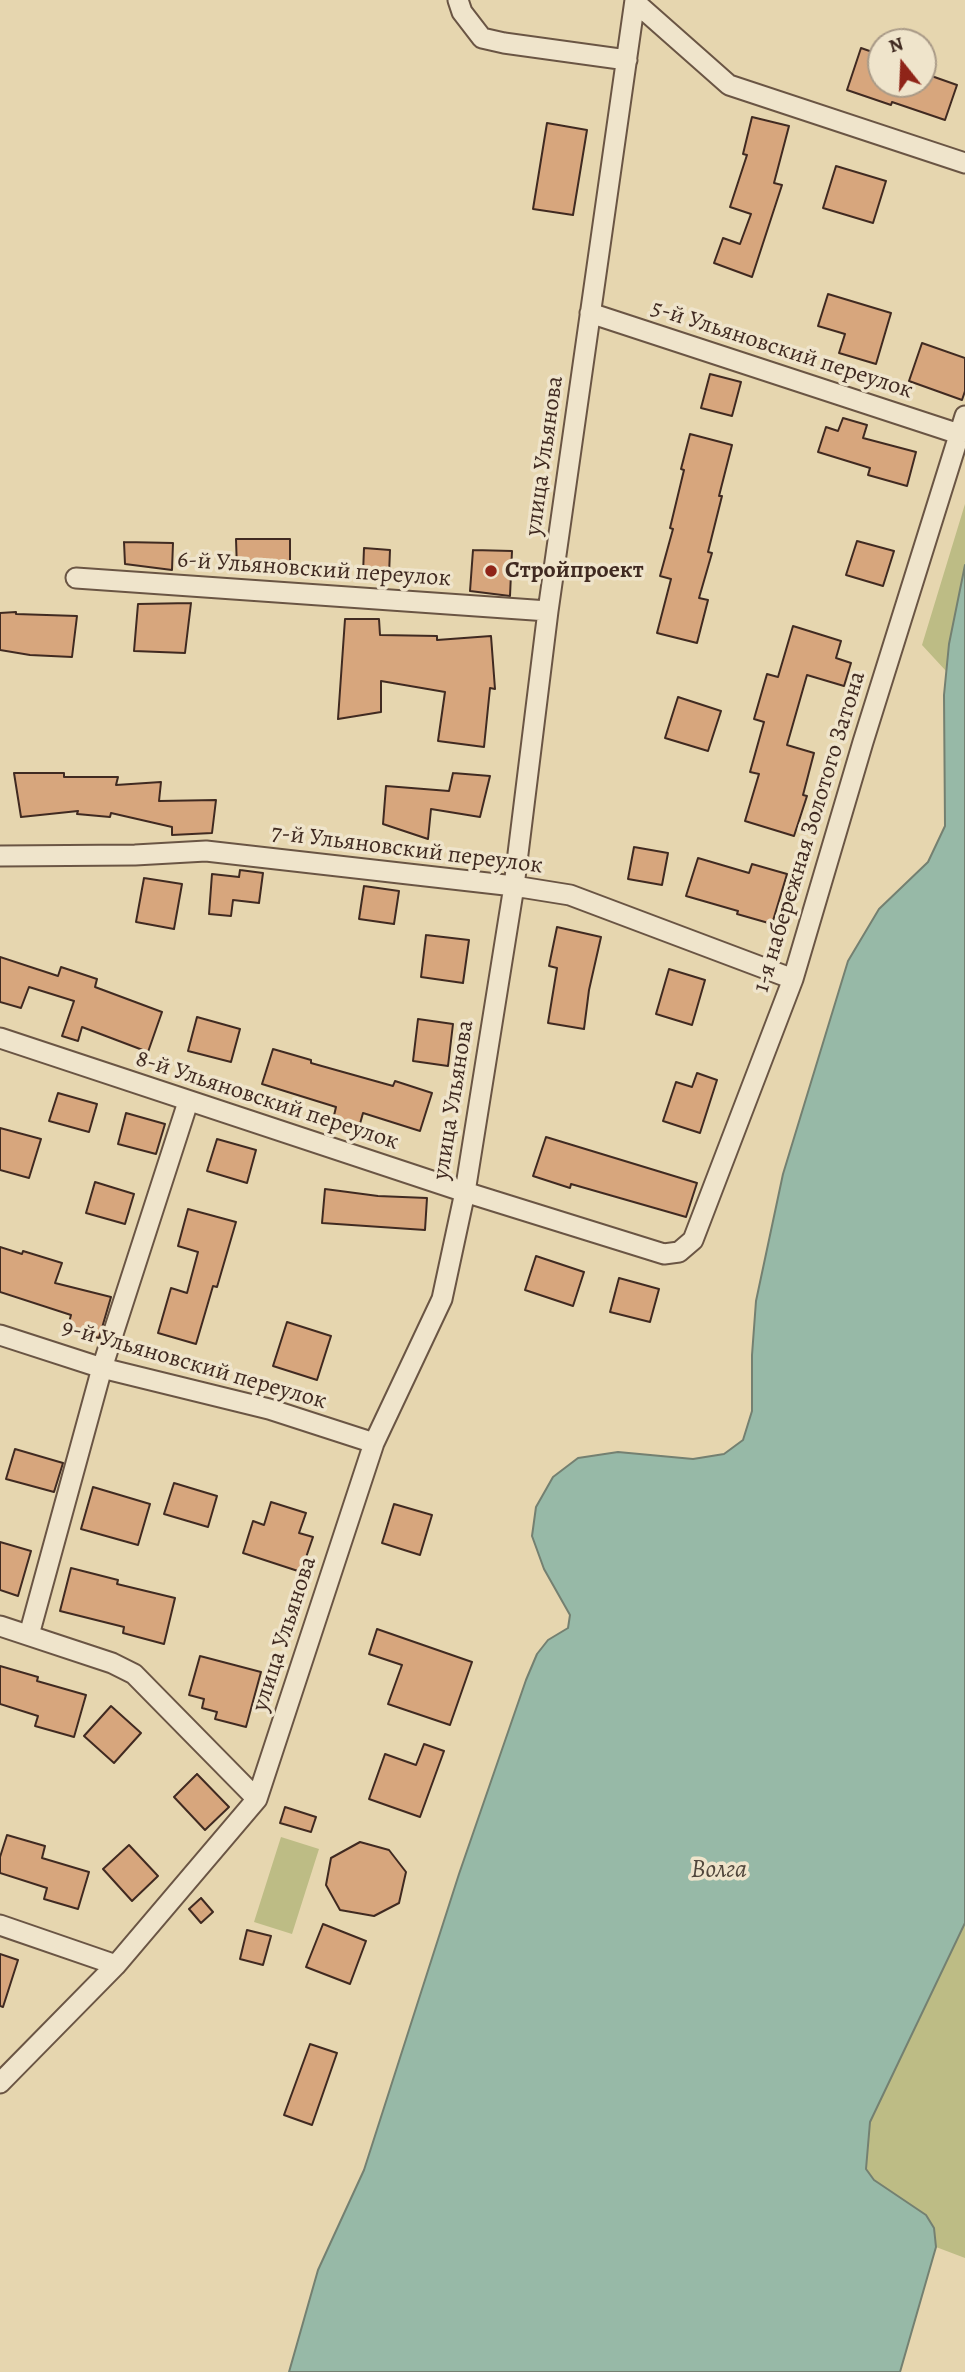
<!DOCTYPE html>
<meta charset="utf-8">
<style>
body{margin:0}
#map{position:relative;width:965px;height:2372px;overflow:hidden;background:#e6d6af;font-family:Alegreya,serif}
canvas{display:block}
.north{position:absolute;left:867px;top:28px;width:70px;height:70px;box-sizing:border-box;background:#efe4cb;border:2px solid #a99a87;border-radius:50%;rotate:342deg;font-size:19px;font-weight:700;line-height:28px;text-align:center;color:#402a21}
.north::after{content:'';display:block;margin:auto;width:24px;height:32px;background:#8f2418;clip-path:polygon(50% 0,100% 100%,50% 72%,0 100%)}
</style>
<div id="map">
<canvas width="965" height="2372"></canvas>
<div class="north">N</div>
</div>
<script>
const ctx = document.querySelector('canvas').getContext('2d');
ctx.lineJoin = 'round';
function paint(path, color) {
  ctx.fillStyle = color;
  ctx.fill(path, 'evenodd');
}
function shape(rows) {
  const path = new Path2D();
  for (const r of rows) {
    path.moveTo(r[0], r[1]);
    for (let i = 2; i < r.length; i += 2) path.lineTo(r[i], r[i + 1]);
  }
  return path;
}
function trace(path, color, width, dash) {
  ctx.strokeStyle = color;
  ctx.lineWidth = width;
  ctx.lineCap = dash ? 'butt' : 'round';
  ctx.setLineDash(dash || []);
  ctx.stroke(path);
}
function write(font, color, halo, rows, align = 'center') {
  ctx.font = font + ' Alegreya,serif';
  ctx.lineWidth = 7;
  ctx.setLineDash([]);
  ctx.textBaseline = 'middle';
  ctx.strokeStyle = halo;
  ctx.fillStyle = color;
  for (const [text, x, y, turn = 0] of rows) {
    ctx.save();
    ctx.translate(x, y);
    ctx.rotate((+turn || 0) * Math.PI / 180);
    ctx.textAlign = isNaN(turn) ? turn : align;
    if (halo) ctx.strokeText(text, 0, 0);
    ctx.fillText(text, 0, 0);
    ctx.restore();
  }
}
const green = shape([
 [965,504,965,565,949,644,946,671,922,645],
 [281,1837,319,1849,292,1934,254,1922],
 [965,1923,965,2258,936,2247,934,2228,926,2215,873,2180,866,2168,870,2122]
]);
const water = shape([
 [965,565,965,1923,870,2122,866,2169,874,2180,926,2215,934,2228,936,2247,900,2372,289,2372,318,2270,364,2170,459,1874,526,1680,537,1654,548,1640,568,1628,570,1615,544,1569,532,1536,536,1507,553,1477,578,1458,618,1452,693,1459,724,1454,743,1440,752,1411,752,1355,756,1301,783,1174,848,961,879,909,928,862,945,826,944,695,949,644,965,565]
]);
const building = shape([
 [861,48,881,55,881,84,923,84,923,73,957,85,945,120,892,102,891,105,847,90,861,48],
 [752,117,789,126,774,183,782,185,752,277,714,263,723,238,740,244,751,214,730,207,747,155,743,154,752,117],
 [547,123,587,130,573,215,533,209,547,123],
 [836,166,886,181,873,223,823,208,836,166],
 [828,294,891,313,876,364,839,353,845,334,818,326,828,294],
 [922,343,965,358,965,391,962,400,909,381,922,343],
 [710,374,741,382,732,416,701,408,710,374],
 [843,418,867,425,863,438,916,452,907,486,868,475,870,468,818,452,826,427,838,431,843,418],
 [690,434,732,445,719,496,722,496,708,552,712,553,699,598,708,600,697,643,657,633,671,579,660,576,673,529,670,528,684,470,681,469,690,434],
 [236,539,290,539,290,573,237,570,236,539],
 [857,541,894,551,883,586,846,575,857,541],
 [124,542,173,543,172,570,125,564,124,542],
 [364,548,390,550,389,575,363,574,364,548],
 [473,550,512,551,510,596,470,591,473,550],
 [191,603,185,653,134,651,138,604,191,603],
 [16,612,16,614,77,616,72,657,30,655,0,650,0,613,16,612],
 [345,619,379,619,380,635,437,636,437,640,491,636,495,689,490,688,484,747,438,741,445,692,381,681,381,712,338,719,345,619],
 [793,626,841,641,836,658,851,663,844,686,807,675,787,745,814,753,803,795,807,796,794,836,745,821,759,774,750,772,764,722,754,719,767,674,778,677,793,626],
 [678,697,721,711,708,751,665,738,678,697],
 [14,773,64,773,64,777,118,777,116,785,161,782,159,801,216,800,212,833,172,835,172,827,111,813,110,817,77,814,78,811,21,817,14,773],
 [453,773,490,776,480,817,431,809,428,839,383,824,386,786,449,791,453,773],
 [634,847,668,853,662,885,628,879,634,847],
 [698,858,749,873,752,864,787,874,772,924,737,914,738,911,686,896,698,858],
 [240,870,263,873,259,903,233,900,231,916,209,914,212,874,239,877,240,870],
 [144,878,182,884,174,929,136,922,144,878],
 [364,886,399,891,394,924,359,919,364,886],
 [557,927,601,937,589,990,584,1029,548,1023,557,968,549,966,557,927],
 [426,935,469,940,463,983,421,977,426,935],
 [0,957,58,976,61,967,97,979,95,987,162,1012,148,1052,82,1027,78,1041,62,1036,74,1001,29,987,21,1008,0,1002,0,957],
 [669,969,705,980,692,1025,656,1014,669,969],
 [197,1017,240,1029,231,1062,188,1051,197,1017],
 [418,1019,453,1024,448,1066,413,1061,418,1019],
 [273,1049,311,1060,311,1063,393,1086,395,1081,432,1093,420,1131,363,1113,358,1131,332,1124,336,1107,262,1084,273,1049],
 [697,1073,717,1080,700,1133,663,1121,676,1082,692,1087,697,1073],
 [58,1093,97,1104,89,1132,49,1121,58,1093],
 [126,1113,165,1124,156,1154,118,1144,126,1113],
 [0,1128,41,1139,29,1178,0,1170,0,1128],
 [546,1137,697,1183,686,1217,571,1184,570,1188,533,1176,546,1137],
 [217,1139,256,1150,247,1183,207,1171,217,1139],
 [95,1182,134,1194,125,1224,86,1213,95,1182],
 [325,1189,378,1196,427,1198,425,1230,322,1223,325,1189],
 [188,1209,236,1222,217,1287,213,1286,196,1344,158,1333,171,1288,187,1293,198,1252,178,1246,188,1209],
 [0,1247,22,1254,23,1251,62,1263,55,1283,111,1297,99,1338,67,1330,71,1315,0,1292,0,1247],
 [536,1256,584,1272,573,1306,525,1290,536,1256],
 [619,1278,659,1289,650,1322,610,1312,619,1278],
 [287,1322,331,1336,317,1380,273,1366,287,1322],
 [15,1449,63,1463,54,1492,6,1479,15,1449],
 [174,1483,217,1496,208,1527,164,1514,174,1483],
 [93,1487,150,1504,138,1545,81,1529,93,1487],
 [271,1502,306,1513,299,1533,313,1537,301,1572,243,1553,253,1521,264,1525,271,1502],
 [394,1504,432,1515,420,1555,382,1543,394,1504],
 [0,1542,31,1551,18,1596,0,1590,0,1542],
 [71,1568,118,1580,117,1584,175,1598,164,1644,123,1633,124,1627,60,1611,71,1568],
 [377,1629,472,1662,450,1725,388,1704,402,1665,369,1654,377,1629],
 [200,1656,261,1672,246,1727,215,1719,217,1712,202,1708,204,1699,189,1695,200,1656],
 [0,1666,38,1677,37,1681,86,1695,74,1737,35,1726,38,1716,0,1704,0,1666],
 [111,1706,141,1733,114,1763,84,1736,111,1706],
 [424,1744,444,1751,420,1817,369,1799,385,1754,416,1765,424,1744],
 [197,1774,229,1807,205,1830,174,1797,197,1774],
 [285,1807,316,1817,311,1832,280,1823,285,1807],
 [7,1835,45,1846,42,1858,89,1872,78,1909,44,1899,47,1888,0,1873,0,1857,7,1835],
 [360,1842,389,1850,406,1872,399,1903,374,1916,340,1910,326,1885,331,1858,360,1842],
 [129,1845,158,1876,132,1901,103,1869,129,1845],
 [201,1898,213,1912,201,1923,189,1909,201,1898],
 [323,1924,366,1941,350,1984,306,1967,323,1924],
 [247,1930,271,1936,263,1965,240,1959,247,1930],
 [0,1954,18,1960,3,2007,0,2006,0,1954],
 [310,2044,337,2053,312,2125,284,2115,310,2044]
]);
const minor = shape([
 [458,0,462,12,482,38,504,43,627,60],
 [635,2,729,85,965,163],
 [590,313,959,434],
 [76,578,548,611],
 [0,856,135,855,206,851,514,886,570,895,793,979],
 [0,1038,465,1192,664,1254,679,1252,693,1240,793,979,863,742,965,416],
 [0,1335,102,1368,269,1409,374,1443],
 [0,1626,112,1663,134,1674,257,1799],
 [29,1635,102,1368,188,1102],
 [0,1925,116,1965],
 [0,2083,116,1965,257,1799,374,1443,442,1299,465,1192,514,886,548,611,635,0]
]);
const markers = [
 [491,571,7,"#8f2418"]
];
const streetNames = [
 ["5-й Ульяновский переулок",782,350,18],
 ["улица Ульянова",545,456,-82],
 ["6-й Ульяновский переулок",314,570,4],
 ["1-я набережная Золотого Затона",810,832,-73],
 ["7-й Ульяновский переулок",407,850,7],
 ["улица Ульянова",454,1100,-81],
 ["8-й Ульяновский переулок",267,1101,18],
 ["9-й Ульяновский переулок",194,1365,16],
 ["улица Ульянова",285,1634,-72]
];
const poiNames = [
 ["Стройпроект",505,571]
];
const waterNames = [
 ["Волга",719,1871]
];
paint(green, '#bdbc85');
paint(water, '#97b9a7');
trace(water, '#748071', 2);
paint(building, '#d7a67d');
trace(building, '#402a21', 2);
trace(minor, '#6a5544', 23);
trace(minor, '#efe4cb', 19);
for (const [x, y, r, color] of markers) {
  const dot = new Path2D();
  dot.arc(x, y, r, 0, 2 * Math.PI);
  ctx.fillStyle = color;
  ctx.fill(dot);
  trace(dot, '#efe4cb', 2.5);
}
write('24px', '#402a21', '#efe4cb', streetNames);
write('bold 24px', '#402a21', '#efe4cb', poiNames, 'left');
write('italic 26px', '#51473c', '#efe4cb', waterNames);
</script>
